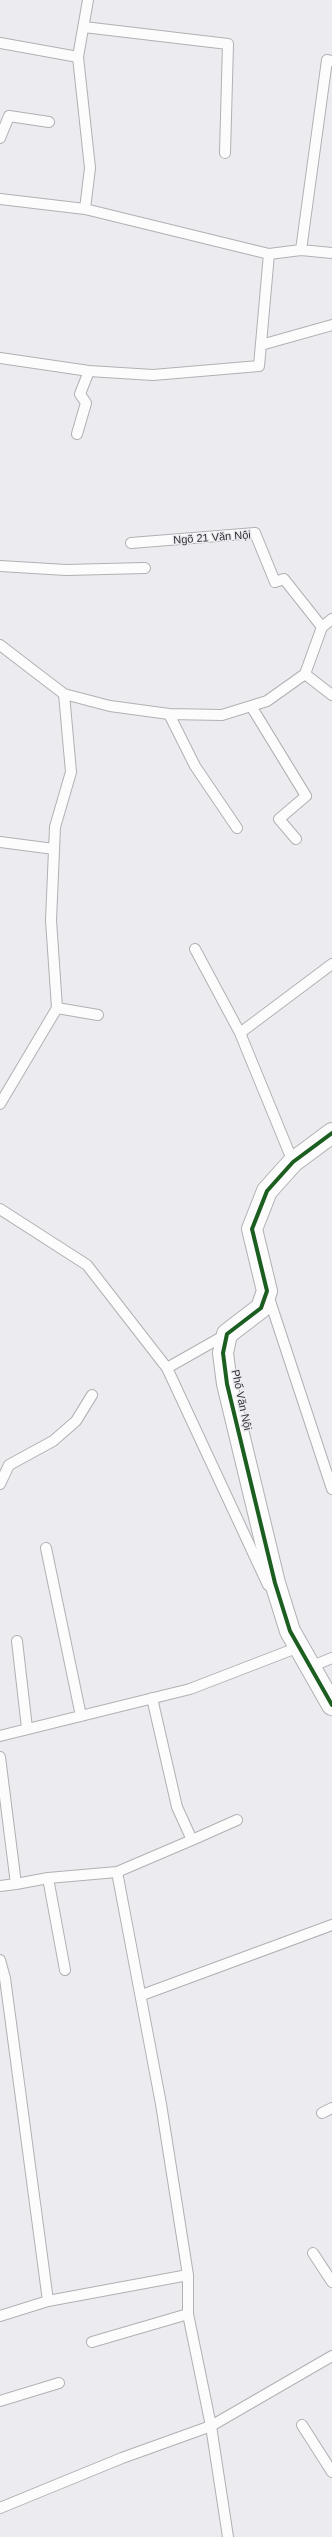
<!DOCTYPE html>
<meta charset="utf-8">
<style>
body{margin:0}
canvas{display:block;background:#ecebef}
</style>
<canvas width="332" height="2537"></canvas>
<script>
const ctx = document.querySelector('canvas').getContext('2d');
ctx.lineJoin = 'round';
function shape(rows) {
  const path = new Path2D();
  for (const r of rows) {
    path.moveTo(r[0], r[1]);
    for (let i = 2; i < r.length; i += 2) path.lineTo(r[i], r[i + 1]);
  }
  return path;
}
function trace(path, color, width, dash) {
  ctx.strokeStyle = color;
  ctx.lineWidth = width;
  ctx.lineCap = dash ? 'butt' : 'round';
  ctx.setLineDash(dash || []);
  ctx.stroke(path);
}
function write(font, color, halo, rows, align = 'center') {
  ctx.font = font + ' Arial,sans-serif';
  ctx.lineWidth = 3;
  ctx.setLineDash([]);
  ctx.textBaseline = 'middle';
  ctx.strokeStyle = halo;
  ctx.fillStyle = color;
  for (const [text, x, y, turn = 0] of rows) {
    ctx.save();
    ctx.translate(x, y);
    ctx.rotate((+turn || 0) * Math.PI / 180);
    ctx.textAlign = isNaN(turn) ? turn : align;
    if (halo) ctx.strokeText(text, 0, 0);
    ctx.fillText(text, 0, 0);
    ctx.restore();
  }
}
const lane = shape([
 [84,27,228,44,225,153],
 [0,43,78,57],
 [0,138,9,116,49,122],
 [0,199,85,209,269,254,301,250,332,253],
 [85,209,90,168,78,57,88,0],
 [301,250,327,60,332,61],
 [261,345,332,325],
 [0,358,89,371,153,375,259,366,269,254],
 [77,434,86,403,80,394,89,371],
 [131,543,255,533,275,582,284,579,322,627,305,674,332,695],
 [0,566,66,570,145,568],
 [322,627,332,619],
 [0,645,64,694,110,706,169,714,222,715,267,701,305,674],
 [251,706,306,796,279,819,296,839],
 [169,714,195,766,237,828],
 [0,842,54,849],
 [195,949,240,1033,293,1162],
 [57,1008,98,1015],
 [240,1033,332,964],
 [0,1104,57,1008,51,920,55,827,71,772,64,694],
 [0,1209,87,1265,167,1368,268,1585],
 [268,1295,332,1489],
 [167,1368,227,1334],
 [0,1484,9,1465,53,1441,76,1421,92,1395],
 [46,1548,81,1716],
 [17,1641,27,1728],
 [310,1667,332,1658],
 [0,1736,190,1689,299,1647],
 [0,1757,16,1884,48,1878,117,1872,192,1840,177,1807,152,1698],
 [192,1840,237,1820],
 [117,1872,161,2104,188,2275,188,2314,211,2426,228,2537],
 [48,1878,65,1970],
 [0,1886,16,1884],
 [0,1960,5,1978,48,2301,0,2316],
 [142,1995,332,1925],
 [322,2113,332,2108],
 [313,2253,332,2282],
 [48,2301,188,2275],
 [92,2342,188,2314],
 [0,2401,59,2383],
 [302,2425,332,2472],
 [0,2508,122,2458,211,2426,332,2356]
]);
const street = shape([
 [332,1133,293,1162,267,1191,252,1229,267,1291,261,1308,227,1334,223,1353,227,1384,275,1583,290,1631,332,1705]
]);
const cycleway = shape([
 [332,1133,293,1162,267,1191,252,1229,267,1291,261,1308,227,1334,223,1353,227,1384,275,1583,290,1631,332,1705]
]);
const streetNames = [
 ["Ngõ 21 Văn Nội",212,538,-4],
 ["Phố Văn Nội",241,1400,78]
];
trace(lane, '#b1b0b3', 12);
trace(street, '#b1b0b3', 22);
trace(lane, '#fcfcfd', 10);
trace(street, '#fcfcfd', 20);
trace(cycleway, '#1b5e20', 4);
write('11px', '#303032', '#ebeaf0', streetNames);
</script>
